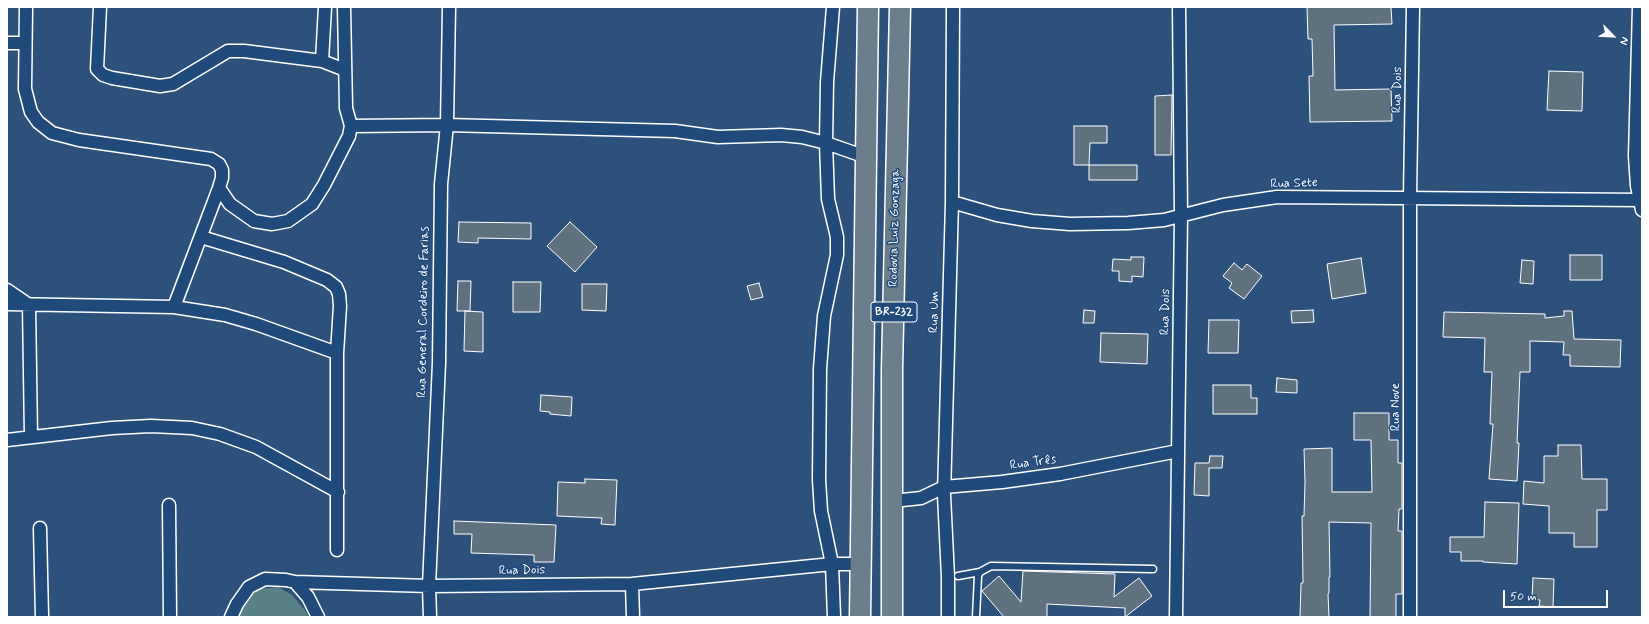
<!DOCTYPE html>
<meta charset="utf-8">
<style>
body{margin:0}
#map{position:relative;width:1649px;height:624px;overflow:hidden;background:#2c527b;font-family:Mynerve,sans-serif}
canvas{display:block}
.frame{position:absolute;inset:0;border:8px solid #fff;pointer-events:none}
.north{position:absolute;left:1593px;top:16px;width:40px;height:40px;-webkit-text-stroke:3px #1f4a7a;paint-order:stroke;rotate:114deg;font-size:11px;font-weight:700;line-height:16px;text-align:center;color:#fff}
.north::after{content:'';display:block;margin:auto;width:14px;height:18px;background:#fff;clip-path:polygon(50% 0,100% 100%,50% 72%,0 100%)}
.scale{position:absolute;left:1503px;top:590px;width:105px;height:18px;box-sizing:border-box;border:2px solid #fff;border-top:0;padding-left:5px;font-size:12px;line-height:14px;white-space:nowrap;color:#fff;-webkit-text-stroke:3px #1f4a7a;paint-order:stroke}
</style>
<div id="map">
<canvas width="1649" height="624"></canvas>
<div class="frame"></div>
<div class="north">N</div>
<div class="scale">50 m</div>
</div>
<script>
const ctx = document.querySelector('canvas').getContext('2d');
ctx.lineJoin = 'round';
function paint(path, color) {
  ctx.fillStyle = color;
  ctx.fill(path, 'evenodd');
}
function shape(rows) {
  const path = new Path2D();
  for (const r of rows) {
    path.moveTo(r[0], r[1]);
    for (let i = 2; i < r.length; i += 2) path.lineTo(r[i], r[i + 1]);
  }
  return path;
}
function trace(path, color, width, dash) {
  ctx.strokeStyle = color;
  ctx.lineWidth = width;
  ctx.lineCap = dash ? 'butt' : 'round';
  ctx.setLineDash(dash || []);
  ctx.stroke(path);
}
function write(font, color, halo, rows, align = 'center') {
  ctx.font = font + ' Mynerve,sans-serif';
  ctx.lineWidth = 3;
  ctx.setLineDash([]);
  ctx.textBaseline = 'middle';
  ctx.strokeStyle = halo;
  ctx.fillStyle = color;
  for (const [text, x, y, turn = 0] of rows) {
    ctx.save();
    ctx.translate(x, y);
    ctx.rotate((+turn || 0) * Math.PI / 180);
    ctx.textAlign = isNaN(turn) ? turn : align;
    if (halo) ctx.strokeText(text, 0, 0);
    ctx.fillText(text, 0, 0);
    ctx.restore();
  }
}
const green = shape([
 [278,587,292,595,304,609,309,617,237,617,248,597,260,589]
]);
const building = shape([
 [1307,7,1391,7,1392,24,1334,25,1335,90,1391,89,1392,121,1310,122,1309,76,1313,76,1312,39,1308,39,1307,7],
 [1549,71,1583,72,1582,111,1547,110,1549,71],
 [1172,95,1171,155,1155,155,1155,96,1172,95],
 [1074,126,1107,126,1107,143,1090,143,1089,165,1137,165,1137,180,1089,180,1089,165,1074,165,1074,126],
 [459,222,531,223,531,239,478,238,478,243,458,242,459,222],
 [570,222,597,247,575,272,547,246,570,222],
 [1570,255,1602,255,1602,280,1570,280,1570,255],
 [1131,257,1144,257,1143,277,1132,276,1132,282,1119,281,1119,271,1112,271,1113,259,1131,260,1131,257],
 [1361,258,1366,293,1332,299,1327,264,1361,258],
 [1522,260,1534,261,1533,284,1520,283,1522,260],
 [1234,263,1242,270,1247,264,1262,276,1244,299,1229,288,1232,283,1223,276,1234,263],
 [458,281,471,281,470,311,457,311,458,281],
 [513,282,541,282,540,312,513,312,513,282],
 [759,283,763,297,751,300,747,286,759,283],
 [582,284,607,284,606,311,582,310,582,284],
 [1084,310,1095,311,1094,323,1083,323,1084,310],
 [1313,310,1314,322,1292,323,1291,311,1313,310],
 [465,311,483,312,483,352,464,351,465,311],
 [1564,311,1572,311,1574,339,1621,340,1620,367,1570,366,1570,355,1563,355,1564,342,1530,341,1530,372,1520,372,1517,443,1519,443,1517,481,1489,479,1493,424,1490,424,1492,372,1484,372,1485,338,1443,337,1444,312,1545,314,1545,318,1564,316,1564,311],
 [1209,320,1239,320,1238,353,1208,353,1209,320],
 [1101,333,1148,334,1147,364,1100,362,1101,333],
 [1277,378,1297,380,1297,393,1276,392,1277,378],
 [1213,385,1251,385,1251,398,1257,398,1257,414,1213,414,1213,385],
 [541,395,572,397,571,416,550,414,550,412,540,411,541,395],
 [1354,413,1389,413,1389,440,1398,440,1398,463,1402,463,1402,509,1399,509,1398,531,1402,531,1402,594,1396,594,1396,617,1370,617,1371,523,1329,522,1330,577,1329,577,1329,593,1328,594,1329,617,1300,617,1301,583,1303,583,1302,516,1304,516,1305,482,1304,449,1332,448,1332,492,1372,492,1371,440,1354,440,1354,413],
 [1558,445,1581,445,1582,479,1607,479,1607,510,1597,510,1597,547,1574,547,1574,533,1549,533,1549,506,1523,504,1524,481,1544,483,1544,456,1558,456,1558,445],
 [1210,456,1223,456,1222,468,1209,468,1209,496,1194,495,1195,463,1209,463,1210,456],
 [585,479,617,480,615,525,601,524,602,518,557,516,558,482,585,483,585,479],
 [1485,502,1519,503,1517,564,1483,562,1483,561,1461,561,1461,552,1450,552,1450,537,1484,537,1485,502],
 [454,521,556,525,554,562,534,562,534,555,471,553,472,534,454,534,454,521],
 [1023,571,1115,574,1114,597,1139,578,1152,596,1125,617,1125,608,1047,604,1047,617,1004,617,982,591,999,576,1021,602,1023,571],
 [1533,578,1554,579,1553,607,1539,606,1540,600,1532,599,1533,578]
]);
const service = shape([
 [958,576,980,572],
 [976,617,978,576,980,572,991,566,1153,569]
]);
const minor = shape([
 [26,7,25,89,31,112,38,122,52,133,79,140,211,159,219,164,222,170,222,178,219,188,174,307],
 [100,7,97,69,103,75,112,78,160,86,173,84,228,51,244,51,322,61,345,70],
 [344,7,346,108,351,126],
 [833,7,827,82,826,143,828,199,837,237,837,255,824,316,820,369,819,480,821,511,832,564,834,617],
 [1639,7,1635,156,1637,186,1642,210],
 [7,43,25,43],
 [322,61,325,7],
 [219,188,230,204,254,221,272,224,288,221,312,204,324,185,349,136,351,126,447,125,675,131,718,137,781,135,802,137,826,143,866,157],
 [952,202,997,215,1032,221,1070,224,1128,223,1164,220,1223,205,1277,197,1642,200],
 [201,237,284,262,327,280,336,287,339,294,340,306,337,353,337,550],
 [7,290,29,305,31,437],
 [7,304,174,307,225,315,256,324,337,353],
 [7,440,112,428,151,426,192,428,220,434,256,447,338,492],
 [893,501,921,498,944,487,1002,482,1060,474,1178,451],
 [169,505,170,617],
 [40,528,42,617],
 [295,582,308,597,318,617],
 [632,584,633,617],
 [231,617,237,604,249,587,265,579,286,580,295,582,429,586,632,584,832,564,861,564],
 [430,617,429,586,439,363,441,184,447,125,449,7],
 [948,617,948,577,944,495,952,202,953,7],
 [1176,617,1181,215,1179,7],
 [1410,617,1410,198,1413,7]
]);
const trunk = shape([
 [860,617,868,7],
 [892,617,892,370,900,7]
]);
const shields = [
 [894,312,46]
];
const shieldNames = [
 ["BR-232",894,312]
];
const streetNames = [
 ["Rua Dois",1398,90,-89],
 ["Rua Sete",1294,184,-2],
 ["Rodovia Luiz Gonzaga",895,228,-89],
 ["Rua General Cordeiro de Farias",424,312,-89],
 ["Rua Um",935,312,-88],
 ["Rua Dois",1166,312,-89],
 ["Rua Nove",1396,407,-90],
 ["Rua Três",1033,463,-8],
 ["Rua Dois",522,571,-1]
];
paint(green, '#588188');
paint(building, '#5e717f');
trace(building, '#fff', 1);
trace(service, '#fff', 9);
trace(minor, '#fff', 15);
trace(trunk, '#fff', 23);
trace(service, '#1f4a7a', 6);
trace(minor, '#1f4a7a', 12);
trace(trunk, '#6b7e8b', 20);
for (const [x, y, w] of shields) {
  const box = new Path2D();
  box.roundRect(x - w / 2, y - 10, w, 20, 3);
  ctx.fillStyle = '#1f4a7a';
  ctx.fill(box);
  trace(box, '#fff', 1);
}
write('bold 12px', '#fff', null, shieldNames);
write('13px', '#fff', '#1f4a7a', streetNames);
</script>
